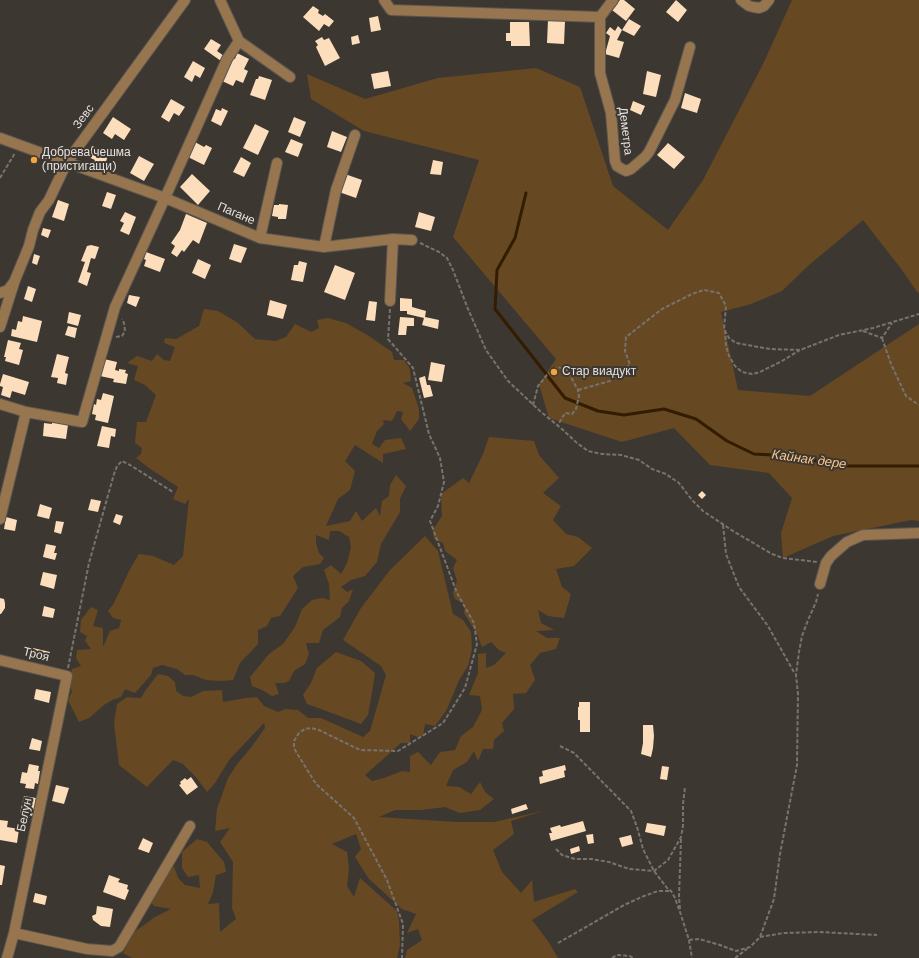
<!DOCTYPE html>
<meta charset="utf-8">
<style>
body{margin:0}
canvas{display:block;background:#3c3731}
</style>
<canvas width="919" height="958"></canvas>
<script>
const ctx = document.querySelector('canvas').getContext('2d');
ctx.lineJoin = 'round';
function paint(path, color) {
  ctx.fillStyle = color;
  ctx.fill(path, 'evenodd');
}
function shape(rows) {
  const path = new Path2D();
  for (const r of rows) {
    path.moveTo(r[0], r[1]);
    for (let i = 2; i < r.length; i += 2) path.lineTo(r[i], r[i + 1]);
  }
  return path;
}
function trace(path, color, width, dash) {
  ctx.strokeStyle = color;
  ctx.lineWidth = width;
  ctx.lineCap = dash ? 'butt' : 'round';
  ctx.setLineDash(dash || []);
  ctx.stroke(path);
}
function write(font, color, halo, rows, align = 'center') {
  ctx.font = font + ' "DM Sans",sans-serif';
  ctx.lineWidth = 4;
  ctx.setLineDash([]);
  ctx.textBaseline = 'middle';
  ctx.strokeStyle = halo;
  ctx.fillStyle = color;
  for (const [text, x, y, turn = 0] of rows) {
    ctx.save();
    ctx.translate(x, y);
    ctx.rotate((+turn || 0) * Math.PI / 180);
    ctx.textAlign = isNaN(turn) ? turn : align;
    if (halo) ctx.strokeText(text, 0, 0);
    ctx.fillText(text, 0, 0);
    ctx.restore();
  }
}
const green = shape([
 [792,0,919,0,919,293,917,292,902,270,863,220,809,265,782,291,751,304,721,312,738,390,810,396,919,324,919,521,911,520,833,536,783,558,781,533,792,498,769,473,710,465,674,428,622,442,549,418,539,384,556,359,453,237,479,160,364,131,311,99,307,74,365,99,438,78,536,68,580,87,613,186,668,230,703,180,764,62],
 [204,309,218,311,238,323,255,339,275,341,286,337,295,324,311,332,319,328,317,320,328,318,346,323,369,336,392,352,394,360,404,360,410,369,411,381,403,383,412,388,419,409,419,419,410,431,401,419,403,412,397,411,392,421,383,420,384,424,377,431,372,444,379,448,385,440,401,438,406,449,383,454,383,463,355,445,345,461,355,471,350,490,338,499,326,526,350,521,356,511,362,521,376,508,380,516,382,501,389,496,390,485,396,475,406,486,400,499,400,512,381,544,377,562,365,576,351,580,341,587,347,592,353,589,349,601,342,608,340,617,323,630,319,643,306,643,309,654,305,664,294,671,289,681,284,683,275,683,279,694,272,696,262,690,252,686,250,677,269,654,283,644,295,627,302,609,312,600,322,598,330,600,329,584,324,570,331,565,341,574,347,563,351,547,349,537,339,531,330,531,329,540,316,535,316,543,319,553,324,558,320,564,303,567,293,576,298,588,280,616,271,618,267,626,258,630,258,644,240,663,233,680,221,681,206,680,193,675,185,675,177,669,162,665,153,668,151,675,135,693,125,689,121,697,112,700,104,705,89,718,79,722,68,700,72,692,69,680,72,669,81,666,76,658,77,650,91,649,85,641,87,636,80,632,81,620,91,607,98,610,93,626,103,628,103,647,110,631,119,628,121,620,113,618,108,611,114,603,130,569,139,554,153,556,174,565,183,556,189,499,185,504,173,499,178,487,149,468,136,458,141,454,142,448,135,443,137,422,146,422,156,395,145,385,134,380,138,366,127,363,137,356,152,361,157,354,164,360,170,361,175,347,164,343,165,338,176,339,199,326],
 [489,437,534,441,539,455,559,478,543,493,561,506,553,520,566,534,578,537,592,548,574,566,556,569,562,587,571,594,564,618,548,616,538,610,541,623,554,630,536,631,547,638,560,638,556,649,540,653,530,665,535,680,526,693,513,694,514,709,502,723,504,731,494,740,493,749,483,749,478,761,474,751,467,762,453,770,446,786,459,787,471,794,480,782,485,792,494,799,480,810,460,813,445,807,421,810,395,810,379,817,456,822,494,822,543,811,511,821,514,834,493,850,502,872,521,893,532,880,534,902,575,889,578,892,532,920,548,941,558,958,405,958,407,950,422,940,418,929,407,933,416,914,402,909,369,879,355,857,361,849,356,834,332,844,347,852,349,869,347,886,354,897,360,878,397,911,399,921,400,945,397,958,132,958,123,953,133,933,155,917,171,909,154,906,148,899,174,866,178,878,185,885,200,888,199,875,188,877,182,868,182,852,197,839,207,842,224,862,226,872,216,875,213,892,208,904,219,903,220,932,236,919,232,908,233,862,220,842,230,828,215,831,217,809,228,778,238,763,250,749,265,728,264,723,229,760,215,783,207,792,195,776,183,764,173,760,147,787,119,765,114,723,117,704,127,697,141,698,145,691,158,674,168,676,175,682,176,691,183,696,191,697,203,691,222,690,223,702,246,698,257,697,264,706,278,712,286,709,298,710,308,718,321,718,363,737,370,731,386,675,381,666,343,640,361,608,390,570,425,536,438,551,453,614,463,620,471,632,472,649,468,666,459,680,453,695,446,711,435,726,425,724,423,736,418,737,410,734,410,743,401,743,390,753,365,775,372,781,384,778,402,771,410,772,410,756,418,752,431,765,440,752,455,750,461,736,473,727,482,710,480,696,469,695,478,673,478,654,486,653,486,668,494,665,506,653,499,650,491,642,482,647,477,634,464,613,465,604,455,599,453,593,457,581,453,568,457,560,445,551,443,543,434,539,433,530,442,516,441,494,463,478,469,483,483,454],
 [336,652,361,661,375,673,373,687,368,715,361,724,329,712,307,704,303,695,311,683,317,668]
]);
const stream = shape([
 [526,193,515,238,497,270,495,309,565,398,598,411,624,415,664,409,696,419,727,441,754,454,792,456,841,466,919,466]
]);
const building = shape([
 [620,0,624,0,635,9,626,21,612,10],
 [676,0,687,10,678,22,666,12],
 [313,6,319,10,318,13,323,16,325,14,334,21,329,27,324,24,319,31,303,17],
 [378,16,381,30,371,32,369,18],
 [629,19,641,26,634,36,622,30],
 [548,20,565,21,564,44,547,43],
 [510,22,529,22,530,46,511,46,511,41,506,41,506,33,510,33],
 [618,26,622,30,617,40,624,42,619,58,605,54,610,36,606,33,610,27,615,31],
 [358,35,360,43,352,45,351,37],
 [322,37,324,40,329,38,340,58,325,66,316,47,318,45,315,41],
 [211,39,221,45,217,51,224,56,221,61,204,49],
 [237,53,249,59,244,69,248,71,243,83,236,80,233,86,222,81,232,58,235,59],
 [193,61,205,68,200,78,195,75,192,82,184,77],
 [388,71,391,86,374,89,371,74],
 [647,71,661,75,656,97,643,94],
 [259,76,272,80,265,100,250,95,256,79,258,79],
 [685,93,701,99,697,113,681,108],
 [171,99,185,107,179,116,174,113,169,122,161,117],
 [633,101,645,106,641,115,630,110],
 [222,108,228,111,221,126,211,121,216,109,221,111],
 [113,117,131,129,124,140,115,134,112,139,103,133],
 [294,117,306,122,300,137,288,132],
 [255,124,269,131,258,155,243,148],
 [332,131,347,137,341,152,327,147],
 [291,139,303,144,298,157,285,152],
 [195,142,204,147,206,145,212,148,204,165,188,157],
 [668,143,685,157,674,169,657,155],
 [92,146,109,153,104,167,94,163,95,160,88,157],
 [139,156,154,164,144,181,130,173],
 [241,157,251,163,244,177,233,172],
 [433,160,443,162,441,175,430,174],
 [192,174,210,191,198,205,180,187],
 [345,174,362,180,356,198,339,192],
 [107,192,116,195,111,209,102,206],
 [58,200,69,204,64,221,52,217],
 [279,204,288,205,286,219,278,219,278,217,272,216,274,205,279,205],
 [125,212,136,217,129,235,120,231,124,223,120,221],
 [419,212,435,217,431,231,415,227],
 [186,214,207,223,199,244,193,240,184,252,182,250,177,257,171,253,175,246,171,243,180,230],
 [43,228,51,230,48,238,41,235],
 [234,244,247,248,241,263,229,259],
 [91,245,99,247,95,259,91,258,87,272,91,273,87,286,78,282,85,262,81,261,87,246],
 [146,252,165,259,160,272,144,266,146,260,144,259],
 [34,254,40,256,37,265,32,263],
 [198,259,211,265,205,279,192,273],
 [299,261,307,263,303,282,291,280,294,265,298,265],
 [335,265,355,273,345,300,324,292],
 [28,286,36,289,32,302,24,299],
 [129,295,140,297,136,307,127,303],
 [400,298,412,299,412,307,426,311,425,317,439,320,438,329,422,325,424,318,407,314,407,311,400,311],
 [270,300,287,305,283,319,267,315],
 [369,301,377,302,375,321,366,320],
 [69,312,81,315,78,326,67,323],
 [23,316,42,321,37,342,11,336,12,329,16,330,18,321,22,322],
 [400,317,414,318,414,326,407,326,406,335,398,335],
 [68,326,77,328,75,338,65,335],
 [8,340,21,343,19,349,23,350,19,365,5,361,6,357,4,357],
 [57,354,69,357,65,373,68,374,66,385,57,383,58,378,51,377],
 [104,359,117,362,115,370,119,371,119,369,126,370,125,373,128,374,126,384,113,382,114,379,100,376],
 [431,362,445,365,442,382,428,380],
 [3,374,29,382,25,395,12,391,10,398,1,395,3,387,0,386,0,384],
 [425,376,427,385,430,385,433,396,424,398,419,378],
 [103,393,114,396,108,423,95,420,96,415,92,414,94,404,96,405,97,399,101,400],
 [52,422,68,425,66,439,43,436,44,423,52,424],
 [102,426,116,429,115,437,111,436,109,448,97,446],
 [702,491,706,495,702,499,698,495],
 [91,499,101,501,98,512,88,510],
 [40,504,52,508,49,519,37,516],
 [116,514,123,516,120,525,113,522],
 [6,517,17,520,15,531,4,529],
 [56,521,64,522,61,534,54,532],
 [46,544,56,546,54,553,57,553,55,560,43,557],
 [43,572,57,575,54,589,40,585],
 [0,598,4,599,5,603,5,608,1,614,0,614],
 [44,606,55,609,53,618,42,616],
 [33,648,50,652,48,660,31,656],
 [36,689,51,692,49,703,34,699],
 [579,702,590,702,590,732,580,732,580,720,578,720,578,707,579,707],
 [643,725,653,725,654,736,653,748,651,757,641,754,643,743],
 [32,738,42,741,40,751,29,749],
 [29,764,39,766,38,771,40,771,38,784,35,783,34,789,25,788,26,784,20,783,22,772,27,773],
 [565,765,566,770,564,771,565,777,540,784,539,777,543,776,542,771],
 [662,766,669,767,667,780,660,779],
 [191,777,198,787,187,795,179,785,181,784,180,782,185,778,187,780],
 [56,785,69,788,64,804,52,801],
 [24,796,36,798,33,816,20,813],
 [526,804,528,809,512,814,511,809],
 [0,820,8,821,7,827,19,829,17,843,0,840],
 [583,821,586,831,551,841,549,833,552,833,550,828,560,825,561,827],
 [647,823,666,826,664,836,645,832],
 [593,834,594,843,588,844,586,835],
 [631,835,633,844,622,847,619,838],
 [143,838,153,843,149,853,138,849],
 [579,846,580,851,571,854,570,849],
 [0,865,5,866,2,885,0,885],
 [109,875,120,879,118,882,128,885,127,889,129,890,125,900,103,892],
 [35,893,47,896,45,905,33,902],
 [97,906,113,909,110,927,101,926,93,920,92,916,96,914]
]);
const path = shape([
 [0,178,15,153],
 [420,243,439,252,447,258,453,270,468,309,486,350,508,381,541,412,562,429,577,443,588,451,602,454,621,455,639,460,652,469,666,474,679,483,692,500,703,511,733,531,772,554,783,558,817,562],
 [390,309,388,339,413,368,429,434,440,458,444,482,438,506,430,521,457,593,474,623,477,644,465,688,443,723,398,751,360,750,319,730,311,728,305,729,299,733,294,741,294,748,298,755,316,784,354,818,387,880,403,924,402,958],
 [725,330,726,346,729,356,735,366,742,372,752,374,760,372,782,361,800,350],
 [863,331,882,338,892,323],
 [116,337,122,336,125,331,124,323,122,319],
 [882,338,891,364,906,396,919,405],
 [578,390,610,381,630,365,625,351,626,337,662,309,692,294,704,290,719,293,726,306,724,329,729,338,736,343,770,349,800,350,839,335,873,328,919,314],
 [533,405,538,386,547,375,558,367,567,370,578,390,579,396,576,409,572,414,565,413,558,425],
 [723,525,726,554,739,587,768,626,795,674],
 [68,668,89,563,114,474,117,466,122,461,130,465,173,492],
 [560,746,574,753,631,811,637,827,643,849,654,871,667,888,671,891,675,898,680,912,689,940,692,958],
 [556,849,562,855,575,859,591,859,609,862,629,869,654,871,668,860,681,837,683,826,683,804,685,787],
 [680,909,679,897,681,839],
 [760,937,784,933,819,932,877,935],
 [689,940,699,939,720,945,736,951,750,947,760,937,774,899,780,854,797,765,798,694,796,675,799,652,802,636,808,620,816,602,818,594],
 [558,943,624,905,644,896,658,891,670,891],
 [612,958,617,955,630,956,633,958],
 [735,958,747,949]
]);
const minor = shape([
 [384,0,391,10,600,17],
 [741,0,749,6,753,7,759,8,764,6,769,0],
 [600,17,600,73,611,113,615,161,617,166,622,169,626,171,631,169,645,157,649,152,675,100,690,47],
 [600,17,613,0],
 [239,41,290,77],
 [0,138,165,198,260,238,324,247,393,239,390,301],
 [260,238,277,163],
 [393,239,412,240],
 [324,247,336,190,355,135],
 [0,293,8,290,14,282],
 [0,327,15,280,29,246,33,230,40,212,49,200,67,162,185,0],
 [0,404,26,412,82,422,115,307,165,198,227,59,239,41,220,0],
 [0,519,26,412],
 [820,584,826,563,831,556,847,542,863,535,919,533],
 [0,660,67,676,14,933,7,958],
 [14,933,87,949,112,951,119,947,190,826]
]);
const markers = [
 [34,160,4,"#f1a540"],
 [554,372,4,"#f1a540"]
];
const streetNames = [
 ["Зевс",84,117,-54],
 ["Деметра",625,131,83],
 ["Пагане",236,214,23],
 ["Троя",36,655,14],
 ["Белун",25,815,-78]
];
const poiNames = [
 ["Добрева чешма",42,153],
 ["(пристигащи)",42,167],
 ["Стар виадукт",562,372]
];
const waterNames = [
 ["Кайнак дере",809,460,8]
];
paint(green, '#664822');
trace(stream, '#331c00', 3);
paint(building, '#fcdebc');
trace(minor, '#5a5650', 12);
trace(path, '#78736e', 2, [4, 2]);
trace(minor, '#97754e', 10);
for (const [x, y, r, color] of markers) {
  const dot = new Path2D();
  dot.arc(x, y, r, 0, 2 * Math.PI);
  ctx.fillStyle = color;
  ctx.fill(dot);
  trace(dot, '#3c3731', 1.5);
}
write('12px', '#e5e1de', '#3c3731', streetNames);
write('12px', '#e5e1de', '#3c3731', poiNames, 'left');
write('italic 13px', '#fcc78a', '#3c3731', waterNames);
</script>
